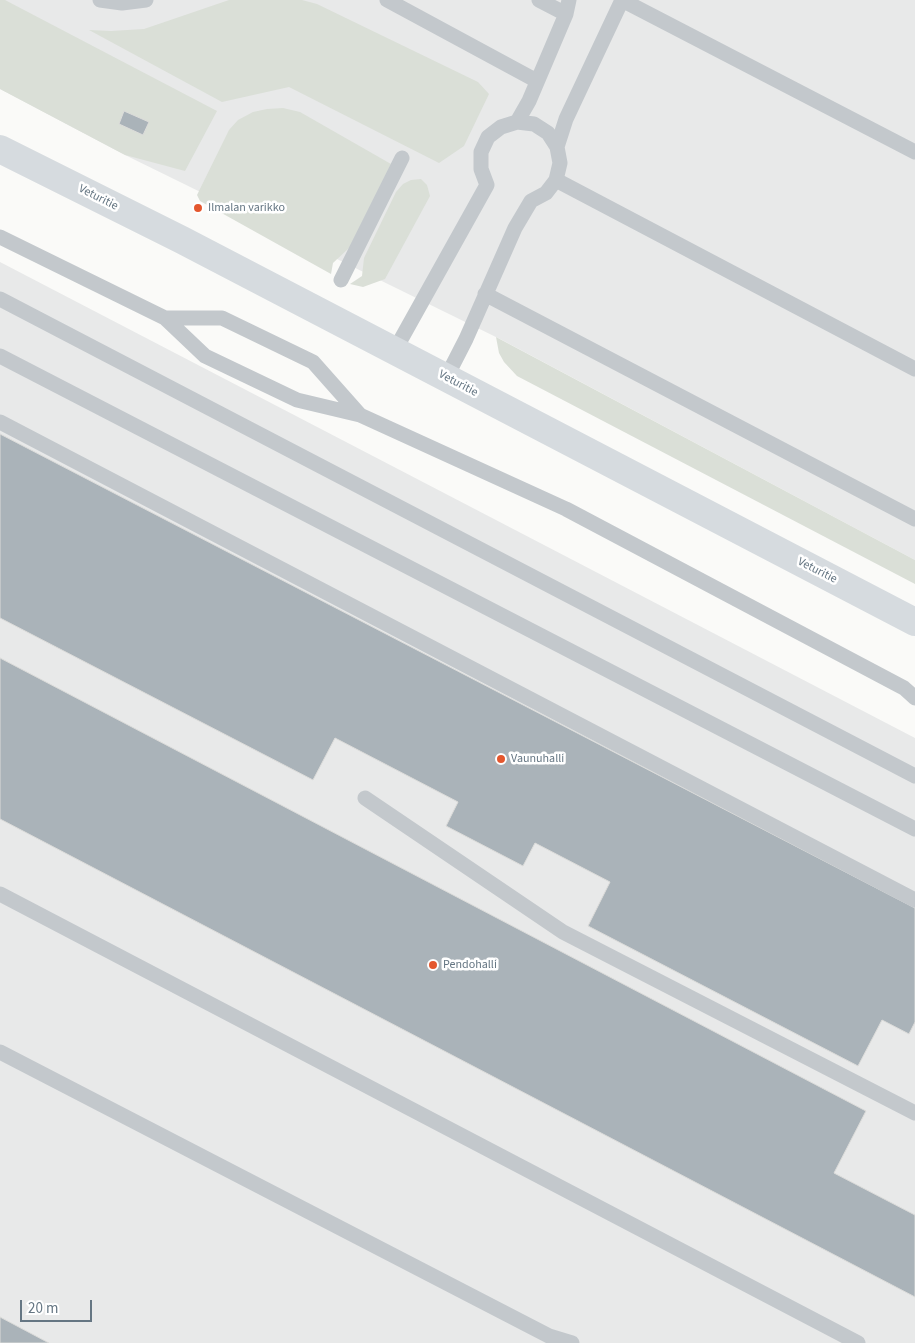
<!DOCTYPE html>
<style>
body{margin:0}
#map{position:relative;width:915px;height:1343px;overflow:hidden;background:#fafaf8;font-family:"Source Sans 3",sans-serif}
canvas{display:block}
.scale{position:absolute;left:20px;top:1300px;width:72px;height:22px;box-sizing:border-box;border:2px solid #657683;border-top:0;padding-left:6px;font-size:15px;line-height:18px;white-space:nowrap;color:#657683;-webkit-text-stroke:4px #fff;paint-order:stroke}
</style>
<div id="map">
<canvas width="915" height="1343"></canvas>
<div class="scale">20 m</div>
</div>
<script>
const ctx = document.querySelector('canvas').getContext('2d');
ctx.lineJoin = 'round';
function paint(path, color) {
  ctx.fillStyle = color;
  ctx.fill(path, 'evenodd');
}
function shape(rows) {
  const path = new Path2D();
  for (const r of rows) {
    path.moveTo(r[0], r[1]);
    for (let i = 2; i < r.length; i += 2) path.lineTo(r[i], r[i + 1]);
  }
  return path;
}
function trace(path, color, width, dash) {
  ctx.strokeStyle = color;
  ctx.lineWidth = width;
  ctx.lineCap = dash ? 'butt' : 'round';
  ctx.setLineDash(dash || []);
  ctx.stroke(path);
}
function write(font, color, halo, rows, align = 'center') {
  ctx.font = font + ' "Source Sans 3",sans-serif';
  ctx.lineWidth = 5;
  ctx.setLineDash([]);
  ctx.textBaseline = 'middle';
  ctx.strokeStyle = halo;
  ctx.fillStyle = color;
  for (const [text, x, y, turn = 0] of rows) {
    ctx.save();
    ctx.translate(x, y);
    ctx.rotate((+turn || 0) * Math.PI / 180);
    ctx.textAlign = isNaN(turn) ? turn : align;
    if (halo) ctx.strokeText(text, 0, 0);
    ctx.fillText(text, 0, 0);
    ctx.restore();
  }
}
const built = shape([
 [0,0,915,0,915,560,502,340,125,155,0,89],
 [0,262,915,738,915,1343,0,1343]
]);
const green = shape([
 [0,0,5,0,217,111,185,171,125,155,0,89],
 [229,0,302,0,317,4,478,82,489,94,464,146,439,163,289,87,222,102,89,30,111,31,144,29],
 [283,108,300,112,391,164,350,247,333,263,331,274,200,201,197,195,229,130,238,120,253,112,267,109],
 [421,179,427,185,430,196,385,279,363,287,350,284,362,276,364,258,396,192,403,184,411,180],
 [496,337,915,560,915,584,517,376,504,362,499,353]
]);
const building = shape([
 [124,111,149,122,143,135,119,124,124,111],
 [0,434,915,908,915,1022,909,1034,882,1020,858,1066,588,926,610,882,535,843,523,866,446,826,458,802,335,738,313,780,0,618,0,434],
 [0,658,866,1111,834,1173,915,1215,915,1297,0,819,0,658],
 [0,1317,49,1343,0,1343,0,1317]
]);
const lane = shape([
 [100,0,122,3,146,0],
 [387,0,537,81],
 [539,0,566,14],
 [622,0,915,152],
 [517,122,529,101,566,14,569,0],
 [557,147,566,119,622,0],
 [556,180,915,369],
 [0,237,165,318,205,356,297,400,360,415,566,509,904,688,915,698],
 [341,280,402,158],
 [485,294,915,519],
 [0,299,915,776],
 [165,318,222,318,313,362,360,415],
 [395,350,487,185,481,169,481,152,488,137,501,127,517,122,534,124,548,133,557,147,560,163,556,180,546,193,531,201,515,228,466,339,446,378],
 [0,356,915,829],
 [0,422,915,900],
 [365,798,563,932,915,1113],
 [0,894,858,1343],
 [0,1052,549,1336,572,1343]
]);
const secondary = shape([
 [0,149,182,240,915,622]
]);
const markers = [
 [198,208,5,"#e4572e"],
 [501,759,5,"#e4572e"],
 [433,965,5,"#e4572e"]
];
const streetNames = [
 ["Veturitie",98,198,27],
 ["Veturitie",458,384,28],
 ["Veturitie",817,571,27]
];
const poiNames = [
 ["Ilmalan varikko",208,208],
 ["Vaunuhalli",511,759],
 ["Pendohalli",443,965]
];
paint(built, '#e8e9e9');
paint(green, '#dadfd7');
paint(building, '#aab3b9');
trace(building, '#dcdcda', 1);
trace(lane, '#c3c8cc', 15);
trace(secondary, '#d6dbdf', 28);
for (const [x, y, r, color] of markers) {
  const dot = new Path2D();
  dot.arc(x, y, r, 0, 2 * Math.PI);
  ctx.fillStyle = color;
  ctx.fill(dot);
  trace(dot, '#fff', 2);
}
write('12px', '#657683', '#fff', streetNames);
write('12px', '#657683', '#fff', poiNames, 'left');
</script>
